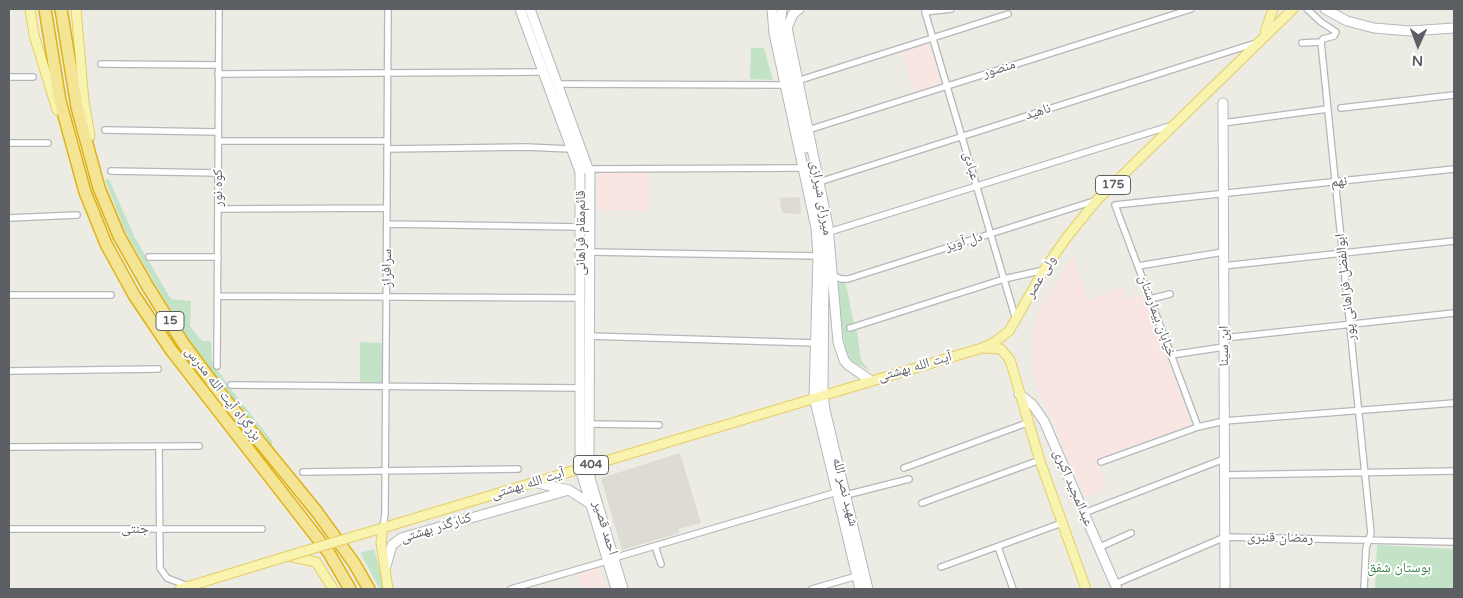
<!DOCTYPE html>
<meta charset="utf-8">
<style>
body{margin:0}
#map{position:relative;width:1463px;height:598px;overflow:hidden;background:#edece4;font-family:"Varela Round",sans-serif}
canvas{display:block}
.frame{position:absolute;inset:0;border:10px solid #5c5f64;pointer-events:none}
.north{position:absolute;left:1393px;top:20px;width:50px;height:50px;-webkit-text-stroke:4px #fff;paint-order:stroke;rotate:182deg;font-size:14px;font-weight:700;line-height:20px;text-align:center;color:#5c5f64}
.north::after{content:'';display:block;margin:auto;width:18px;height:22px;background:#5c5f64;clip-path:polygon(50% 0,100% 100%,50% 72%,0 100%)}
</style>
<div id="map">
<canvas width="1463" height="598"></canvas>
<div class="frame"></div>
<div class="north">N</div>
</div>
<script>
const ctx = document.querySelector('canvas').getContext('2d');
ctx.lineJoin = 'round';
function paint(path, color) {
  ctx.fillStyle = color;
  ctx.fill(path, 'evenodd');
}
function shape(rows) {
  const path = new Path2D();
  for (const r of rows) {
    path.moveTo(r[0], r[1]);
    for (let i = 2; i < r.length; i += 2) path.lineTo(r[i], r[i + 1]);
  }
  return path;
}
function trace(path, color, width, dash) {
  ctx.strokeStyle = color;
  ctx.lineWidth = width;
  ctx.lineCap = dash ? 'butt' : 'round';
  ctx.setLineDash(dash || []);
  ctx.stroke(path);
}
function write(font, color, halo, rows, align = 'center') {
  ctx.font = font + ' "Varela Round","Noto Naskh Arabic",sans-serif';
  ctx.lineWidth = 4;
  ctx.setLineDash([]);
  ctx.textBaseline = 'middle';
  ctx.strokeStyle = halo;
  ctx.fillStyle = color;
  for (const [text, x, y, turn = 0] of rows) {
    ctx.save();
    ctx.translate(x, y);
    ctx.rotate((+turn || 0) * Math.PI / 180);
    ctx.textAlign = isNaN(turn) ? turn : align;
    if (halo) ctx.strokeText(text, 0, 0);
    ctx.fillText(text, 0, 0);
    ctx.restore();
  }
}
const education = shape([
 [800,197,801,214,782,213,780,198],
 [680,453,701,523,678,529,679,533,622,550,601,478]
]);
const medical = shape([
 [929,44,941,83,914,91,902,52],
 [597,172,650,173,649,211,597,210],
 [1073,255,1088,300,1123,287,1128,300,1145,294,1191,425,1098,459,1106,489,1085,497,1035,382,1032,362,1033,332,1038,313],
 [599,566,606,589,581,589,577,573]
]);
const green = shape([
 [751,48,764,48,773,80,750,79],
 [109,179,134,236,171,299,191,301,190,326,202,341,211,341,212,362,231,389,272,441,272,446,201,359,158,289,125,231,105,180],
 [840,283,845,283,847,289,854,324,851,331,857,330,861,360,869,370,851,361,845,348,836,286],
 [360,342,382,343,382,383,360,382],
 [1377,545,1454,549,1454,589,1375,589],
 [374,549,385,589,380,589,360,553]
]);
const street = shape([
 [951,9,925,12,1016,320],
 [1307,9,1321,22,1336,32,1334,36,1323,39,1321,42],
 [1321,42,1371,533,1366,548,1364,589],
 [1302,43,1321,42],
 [101,64,218,65],
 [218,74,543,72],
 [9,77,33,77],
 [797,81,1008,14],
 [557,84,785,85],
 [1341,108,1454,95],
 [1223,123,1327,109],
 [105,130,218,132],
 [808,130,1191,9],
 [218,141,387,141],
 [9,143,48,143],
 [387,149,526,147,571,149],
 [589,169,803,168],
 [111,171,218,173],
 [819,182,1256,43],
 [218,209,387,208],
 [9,218,77,215],
 [387,224,581,227],
 [829,232,1170,126],
 [590,252,818,256],
 [149,257,218,257],
 [1138,266,1223,252],
 [1223,266,1454,241],
 [832,275,841,279,848,279,1094,201],
 [9,295,111,295],
 [218,296,581,298],
 [1150,299,1170,294],
 [850,328,1004,279,1044,270],
 [589,336,816,343],
 [1224,338,1454,313],
 [1171,355,1224,347],
 [217,366,219,9],
 [9,371,158,369],
 [231,385,581,388],
 [588,424,659,425],
 [1198,427,1115,205,1454,169],
 [159,446,160,568,167,578,188,586],
 [9,447,199,446],
 [1101,462,1198,427,1224,421,1454,403],
 [904,468,1027,423],
 [303,472,518,469],
 [1224,475,1454,471],
 [846,495,909,479],
 [922,503,1040,460],
 [1084,513,1224,459],
 [383,527,385,514,388,9],
 [9,529,262,529],
 [655,546,661,564],
 [998,547,1013,589],
 [1098,548,1131,533],
 [614,558,837,492],
 [941,567,1062,523],
 [1115,584,1225,537,1454,542],
 [511,589,607,561],
 [812,589,857,576]
]);
const secondary = shape([
 [520,9,580,172,580,468,616,589],
 [530,9,590,174,589,465,590,478,623,589],
 [772,9,774,33,816,228,818,256,814,397,860,589],
 [782,9,780,25,783,43,805,148],
 [799,9,793,14,787,28,828,226,838,342,844,360,848,365,870,380],
 [1325,9,1347,21,1374,28,1410,31,1454,28],
 [1223,103,1225,589],
 [814,193,822,227,824,265,823,394,825,410,868,589],
 [1019,394,1032,404,1044,421,1117,589],
 [533,482,569,490,589,503],
 [386,566,392,545,401,538,569,490]
]);
const primary = shape([
 [30,9,34,35,57,110],
 [76,9,84,102,90,136],
 [1265,32,1273,9],
 [985,348,1001,349,1010,360,1040,461,1086,589],
 [383,527,381,543,388,589],
 [369,532,982,348,995,342,1009,331,1044,270,1067,237,1097,200,1293,9],
 [180,589,288,556,316,562,333,589]
]);
const highway = shape([
 [45,9,60,101,85,192,106,244,134,295,171,350,329,553,350,589],
 [61,9,77,107,99,188,119,236,148,287,183,343,224,398,317,512,354,563,369,589]
]);
const primaryBridge = shape([
 [288,556,369,532]
]);
const shields = [
 [1113,185,35],
 [170,321,28],
 [591,465,35]
];
const shieldNames = [
 ["175",1113,185],
 ["15",170,321],
 ["404",591,465]
];
const streetNames = [
 ["منصور",999,69,-17],
 ["ناهید",1038,112,-18],
 ["عبادی",971,166,74],
 ["نهم",1339,182,-6],
 ["کوه نور",218,188,-90],
 ["میرزای شیرازی",821,198,80],
 ["قائم‌مقام فراهانی",581,233,-90],
 ["دل آویز",964,242,-17],
 ["سرافراز",387,268,-90],
 ["ولی عصر",1041,277,-59],
 ["ابوالفضل فراهانی پور",1346,287,-96],
 ["خیابان بیمارستان",1157,316,70],
 ["ابن سینا",1224,346,-90],
 ["آیت الله بهشتی",915,367,-16],
 ["بزرگراه آیت الله مدرس",223,394,52],
 ["آیت الله بهشتی",528,484,-17],
 ["عبدالمجید اکبری",1073,488,67],
 ["شهید نصر الله",845,492,76],
 ["کنارگذر بهشتی",436,528,-17],
 ["احمد قصیر",605,528,73],
 ["جنتی",135,529],
 ["رمضان قنبری",1280,538,1]
];
const parkNames = [
 ["بوستان شفق",1399,568]
];
paint(education, '#dddbd3');
paint(medical, '#f9e6e2');
paint(green, '#c3e3c6');
trace(street, '#b5b6ba', 8);
trace(secondary, '#b6b8bd', 11);
trace(primary, '#e6cd65', 11);
trace(highway, '#dfb113', 14);
trace(street, '#fff', 5.5);
trace(secondary, '#fff', 9);
trace(primary, '#f8f3af', 9);
trace(highway, '#f4e495', 11);
trace(primaryBridge, '#e6cd65', 11, []);
trace(primaryBridge, '#f8f3af', 9);
for (const [x, y, w] of shields) {
  const box = new Path2D();
  box.roundRect(x - w / 2, y - 9.5, w, 19, 4);
  ctx.fillStyle = '#fff';
  ctx.fill(box);
  trace(box, '#5c5f64', 1);
}
write('bold 12px', '#5c5f64', null, shieldNames);
write('14px', '#5c5f64', '#fff', streetNames);
write('14px', '#3c8246', '#fff', parkNames);
</script>
